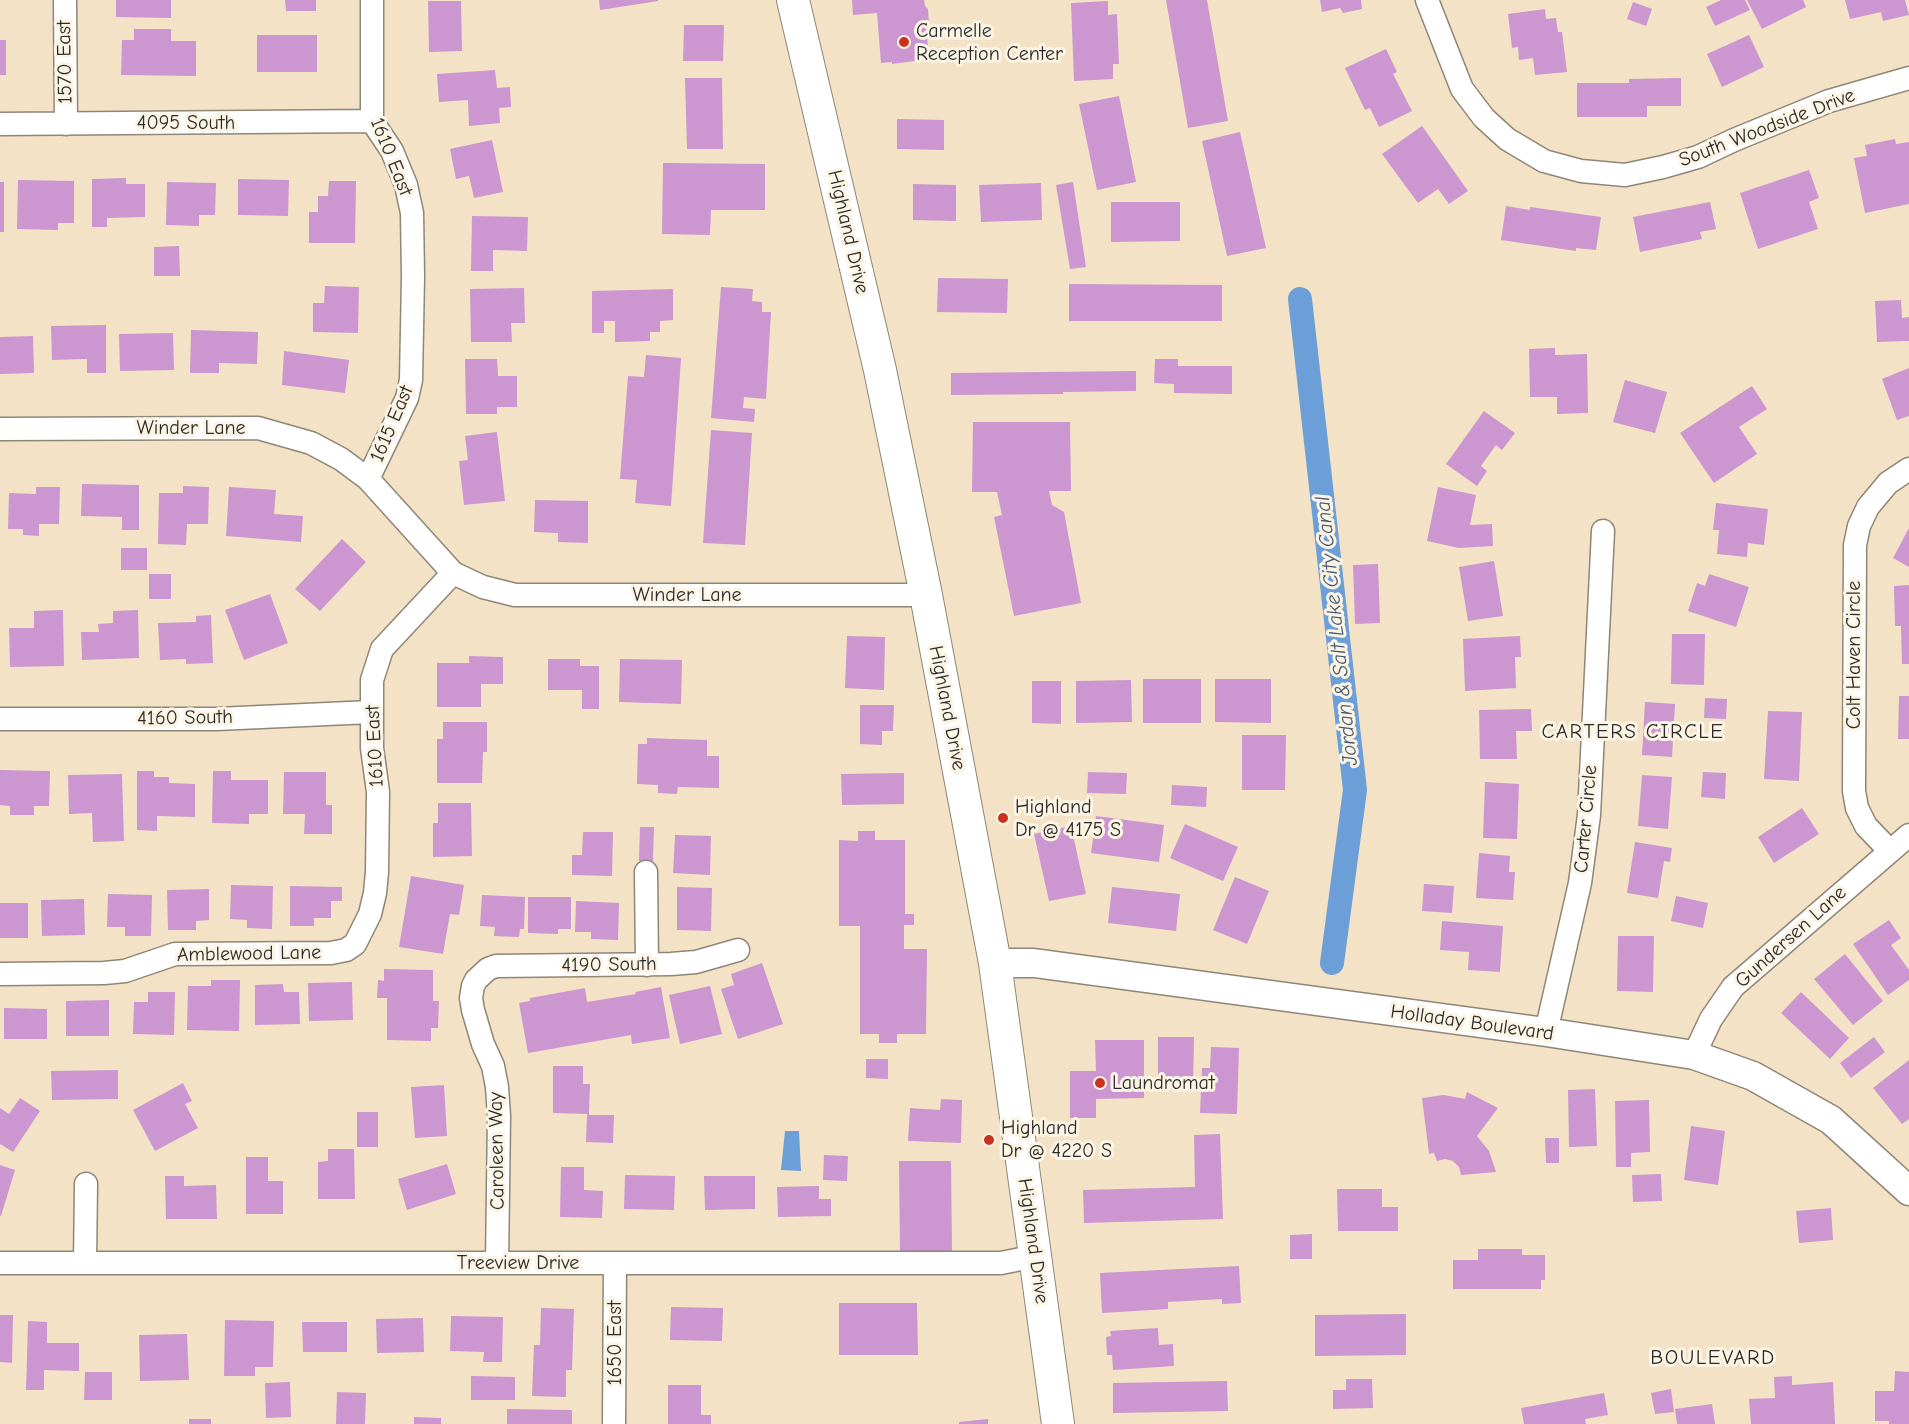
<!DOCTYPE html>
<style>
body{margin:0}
canvas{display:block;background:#f3e2c5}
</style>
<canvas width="1909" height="1424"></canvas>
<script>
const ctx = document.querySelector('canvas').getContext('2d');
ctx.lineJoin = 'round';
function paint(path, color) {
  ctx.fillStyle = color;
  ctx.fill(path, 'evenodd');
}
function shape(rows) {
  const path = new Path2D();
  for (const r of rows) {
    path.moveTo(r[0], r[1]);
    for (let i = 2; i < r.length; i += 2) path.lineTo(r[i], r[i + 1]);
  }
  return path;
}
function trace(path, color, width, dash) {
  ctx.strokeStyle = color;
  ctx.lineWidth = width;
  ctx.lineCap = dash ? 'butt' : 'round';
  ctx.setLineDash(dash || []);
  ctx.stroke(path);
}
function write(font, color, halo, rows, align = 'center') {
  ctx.font = font + ' "Comic Neue",sans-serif';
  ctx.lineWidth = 6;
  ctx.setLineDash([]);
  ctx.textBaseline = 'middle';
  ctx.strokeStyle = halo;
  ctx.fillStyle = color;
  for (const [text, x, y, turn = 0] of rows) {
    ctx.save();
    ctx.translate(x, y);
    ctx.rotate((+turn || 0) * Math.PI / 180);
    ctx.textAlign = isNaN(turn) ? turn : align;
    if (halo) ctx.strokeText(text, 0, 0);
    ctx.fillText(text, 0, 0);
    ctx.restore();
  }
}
const water = shape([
 [785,1131,799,1131,801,1171,781,1170]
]);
const canal = shape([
 [1300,299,1355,790,1332,963]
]);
const building = shape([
 [116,0,171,0,171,18,116,17],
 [285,0,316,0,316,11,286,11],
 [599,0,658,0,658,1,600,10],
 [852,0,924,0,925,6,928,9,929,23,926,26,929,59,892,64,892,62,881,63,877,13,853,15],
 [1166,0,1207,0,1228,121,1188,128],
 [1320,0,1361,0,1362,9,1343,13,1340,8,1322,12],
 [1721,0,1745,0,1750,10,1715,26,1706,7],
 [1747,0,1803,0,1806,7,1762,29],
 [1845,0,1905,0,1909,15,1883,21,1881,12,1850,19],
 [428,1,461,1,462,51,429,52],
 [1108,1,1108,15,1117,14,1119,64,1113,64,1113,79,1074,81,1071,3],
 [1633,2,1652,9,1646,26,1627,19],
 [1545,9,1546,19,1556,18,1558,32,1562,32,1567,72,1535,75,1533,58,1519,60,1518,47,1512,48,1508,14],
 [684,25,724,25,723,61,683,61],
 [134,29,171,29,171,41,196,41,196,76,121,75,122,40,134,40],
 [257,35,317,35,317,72,257,72],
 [1749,35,1764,67,1722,87,1707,54],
 [0,40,6,40,6,75,0,75],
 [1386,49,1397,72,1393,74,1412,111,1379,127,1370,108,1365,110,1345,68],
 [495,70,497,88,510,87,511,107,499,108,500,123,469,126,468,100,439,102,437,74],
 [685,78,722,78,723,149,687,149],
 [1681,78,1681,106,1647,106,1647,117,1577,117,1577,83,1629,83,1629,79],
 [1119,96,1136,182,1097,190,1079,104],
 [897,119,944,120,944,150,897,149],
 [1422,126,1468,191,1449,204,1438,189,1418,203,1382,154],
 [1240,132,1266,248,1227,256,1202,141],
 [1895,139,1896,144,1909,142,1909,204,1865,213,1854,158,1867,156,1865,145],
 [492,140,503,192,474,198,469,176,456,179,450,149],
 [663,163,765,164,765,210,711,210,710,235,662,234],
 [1809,170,1819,198,1809,202,1818,229,1758,249,1740,193],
 [126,178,126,184,145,184,145,217,107,218,107,227,92,227,92,179],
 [238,179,289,180,288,216,238,215],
 [18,180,74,181,74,223,58,223,58,230,17,229],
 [329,181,356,181,355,243,309,243,309,212,318,212,318,196,328,196],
 [0,182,4,182,4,232,0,232],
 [167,182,216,183,215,215,199,215,199,226,166,225],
 [1073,182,1086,267,1070,269,1056,185],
 [1041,183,1042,220,981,222,979,185],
 [913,184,956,185,956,221,913,220],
 [1111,202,1180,202,1180,241,1111,242],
 [1710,202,1716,229,1700,232,1702,239,1640,252,1633,217],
 [1506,206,1530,210,1530,207,1601,217,1596,250,1576,248,1576,251,1501,240],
 [472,216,528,217,527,251,493,250,493,271,471,271],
 [179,246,180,276,154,276,154,247],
 [938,278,1008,279,1007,313,937,312],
 [1069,284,1222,285,1222,321,1069,321],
 [325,286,359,287,358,333,313,332,313,303,324,303],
 [721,287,753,289,752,301,762,302,762,312,771,312,766,399,744,397,743,408,755,409,754,422,711,418],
 [524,288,525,323,511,323,512,342,471,342,470,289],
 [673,289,673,320,660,321,660,332,650,332,650,341,615,342,615,321,604,321,604,333,592,333,592,291],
 [1901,300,1902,318,1909,317,1909,341,1877,342,1875,301],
 [106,325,106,373,87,373,87,359,52,360,51,326],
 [191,330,258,332,257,364,219,363,219,373,190,373],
 [173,333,174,370,120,371,119,334],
 [33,336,34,373,0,374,0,337],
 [1555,348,1555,355,1587,354,1588,413,1557,414,1557,397,1530,397,1529,349],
 [284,351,349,360,345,393,282,385],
 [646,355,681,358,671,506,635,503,637,480,620,479,628,376,644,377],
 [465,359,497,359,498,376,517,376,517,407,497,407,497,414,466,414],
 [1155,359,1178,359,1178,366,1232,366,1232,394,1174,393,1174,384,1154,383],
 [1909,368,1909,416,1897,420,1882,379],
 [1136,371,1136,391,1063,392,1063,394,951,395,951,373],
 [1625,380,1667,392,1655,433,1613,422],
 [1752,386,1767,409,1739,427,1757,454,1714,483,1680,433],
 [1484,411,1515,433,1502,450,1496,445,1481,466,1487,471,1477,486,1446,464],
 [973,422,1070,422,1071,491,1049,491,1052,505,1064,512,1081,603,1014,616,994,517,1002,515,997,492,972,492],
 [711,430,752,433,745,545,703,543],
 [497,432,505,501,464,505,459,461,468,460,465,436],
 [82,484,139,485,139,530,122,530,122,517,81,516],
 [183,486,209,487,208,524,187,524,186,545,158,544,159,493,183,493],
 [36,487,60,487,59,524,39,524,39,536,23,535,23,529,8,529,9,493,36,494],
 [229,487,276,490,274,514,303,516,301,542,226,536],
 [1438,487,1476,495,1470,525,1492,524,1493,546,1459,548,1427,541],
 [535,500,588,501,588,543,558,542,558,533,534,532],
 [1716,503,1768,509,1764,545,1748,543,1747,557,1717,554,1719,530,1713,530],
 [1909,528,1909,567,1893,558],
 [342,539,366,562,320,611,295,589],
 [121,548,147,548,147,570,121,570],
 [1494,561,1503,616,1468,621,1459,567],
 [1378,564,1380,623,1355,624,1353,565],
 [149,574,171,574,171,599,149,599],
 [1709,574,1749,587,1736,627,1688,611,1697,583,1705,586],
 [1909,585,1909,664,1902,664,1901,626,1895,626,1894,586],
 [270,594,288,643,244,660,225,610],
 [63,610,64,666,10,667,9,628,34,628,34,611],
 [138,610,139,658,82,660,81,632,99,632,98,624,113,623,113,611],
 [211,615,213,663,186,664,186,659,160,660,158,623,196,622,196,616],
 [1672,634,1705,634,1704,685,1671,684],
 [847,636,885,637,884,690,845,688],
 [1520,636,1521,657,1515,657,1516,688,1465,691,1463,639],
 [469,656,503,657,503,684,481,684,481,707,437,707,437,663,469,663],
 [548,659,580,659,580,666,599,666,599,709,582,709,582,690,548,690],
 [620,659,682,660,681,704,619,702],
 [1143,679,1201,679,1201,723,1143,723],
 [1215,679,1271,679,1271,723,1215,722],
 [1131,680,1132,722,1076,723,1076,681],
 [1032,681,1061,681,1061,724,1032,723],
 [1899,696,1909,696,1909,739,1898,739],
 [1705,698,1727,699,1726,719,1704,718],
 [1645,702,1675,704,1672,757,1642,755],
 [860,705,894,705,893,731,882,731,882,745,860,744],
 [1531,709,1532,731,1516,731,1517,759,1480,759,1479,710],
 [1768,711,1802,712,1799,781,1764,779],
 [443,722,487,722,487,752,483,752,482,783,437,783,437,739,443,739],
 [1242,735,1286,735,1285,790,1242,790],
 [647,738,707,740,707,756,719,756,719,788,678,787,677,794,658,793,658,785,637,784,638,744,647,744],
 [0,770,50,771,49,806,34,806,34,815,10,815,10,806,0,805],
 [137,771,154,771,154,777,169,777,169,783,195,784,195,817,157,816,157,831,137,830],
 [213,771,231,771,231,780,268,780,268,814,249,814,249,824,212,823],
 [284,772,326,772,326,805,332,805,332,834,304,834,305,814,283,814],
 [1088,772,1127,773,1126,794,1087,793],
 [1703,772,1726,773,1725,799,1701,797],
 [904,773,904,804,842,805,841,774],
 [122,774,124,841,93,842,92,813,69,814,68,775],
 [1642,775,1672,777,1668,829,1638,826],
 [1485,782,1519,784,1517,839,1483,838],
 [1172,785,1207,787,1206,807,1171,805],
 [438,803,471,803,472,856,433,857,433,823,438,823],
 [1802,808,1819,834,1774,863,1758,837],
 [1096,816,1164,825,1159,862,1091,853],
 [1185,824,1238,847,1223,881,1170,858],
 [1071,826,1086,894,1049,901,1034,834],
 [640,827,654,827,653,861,639,861],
 [858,831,875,831,875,840,905,840,905,914,914,914,914,925,904,925,904,949,927,949,926,1034,897,1034,897,1043,879,1043,879,1034,860,1034,860,926,839,926,839,840,858,841],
 [583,832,613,832,612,876,572,875,572,855,582,855],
 [675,835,711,836,710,875,673,873],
 [1635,842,1672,848,1670,862,1664,861,1658,898,1627,893],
 [1479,853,1510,856,1509,872,1515,872,1513,900,1476,898],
 [411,876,464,885,459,915,450,914,443,954,399,947],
 [1235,877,1269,891,1247,944,1213,930],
 [1424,884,1454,886,1452,913,1422,911],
 [231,885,273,886,272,929,247,928,247,920,230,919],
 [290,886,342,887,342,901,331,901,331,918,314,918,314,926,290,926],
 [677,887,712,888,711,931,677,930],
 [1112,887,1180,894,1176,931,1108,923],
 [209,889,209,920,196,921,196,930,168,930,167,890],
 [108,894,152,895,151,936,125,936,125,927,107,927],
 [482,895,525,897,524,929,520,929,519,937,494,936,495,927,480,926],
 [1676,896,1708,903,1703,928,1671,921],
 [528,897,571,897,571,929,558,929,558,934,528,933],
 [84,899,85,935,42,936,41,900],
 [576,901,619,903,618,940,591,939,591,932,575,932],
 [0,903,28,903,28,938,0,938],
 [1889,920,1901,938,1891,945,1909,970,1909,980,1888,995,1853,944],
 [1442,921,1503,926,1500,972,1468,970,1469,952,1440,950],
 [1618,936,1654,936,1653,992,1617,991],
 [1845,954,1883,1001,1853,1025,1814,979],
 [762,963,783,1024,738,1039,721,989,734,985,731,974],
 [384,969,433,970,433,1001,439,1001,438,1028,431,1028,431,1041,387,1040,387,998,377,998,378,980,384,981],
 [211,980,240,980,239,1031,187,1030,188,986,211,986],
 [352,982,353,1020,309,1021,308,983],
 [283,984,284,992,299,992,300,1024,255,1025,255,985],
 [710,986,722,1034,680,1044,669,995],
 [661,987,670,1038,632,1044,631,1035,528,1053,519,1003,530,1001,530,998,585,988,587,1002,636,994,635,992],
 [148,992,175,992,174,1035,133,1034,134,1002,148,1002],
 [1801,992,1849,1038,1830,1059,1781,1013],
 [109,1000,109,1036,66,1036,66,1001],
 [4,1008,47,1009,47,1039,4,1039],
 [1158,1037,1194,1037,1193,1086,1158,1086],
 [1874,1037,1885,1052,1851,1078,1840,1063],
 [1095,1040,1144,1040,1144,1098,1096,1099,1096,1118,1070,1118,1070,1071,1096,1071],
 [1211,1047,1239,1048,1237,1114,1200,1113,1202,1068,1210,1068],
 [866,1059,888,1059,888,1079,866,1078],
 [1909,1060,1909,1119,1902,1124,1873,1088],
 [553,1066,583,1066,583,1084,590,1084,589,1115,614,1115,613,1143,586,1142,587,1114,553,1113],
 [118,1070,118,1099,52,1100,51,1071],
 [183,1083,192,1101,185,1104,198,1128,155,1151,133,1110],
 [444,1085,447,1136,415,1138,411,1087],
 [1595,1089,1597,1146,1569,1147,1568,1090],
 [1467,1092,1498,1108,1477,1136,1489,1151,1496,1172,1461,1175,1459,1167,1453,1161,1445,1159,1437,1161,1434,1153,1429,1154,1422,1098,1444,1095,1465,1099],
 [20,1098,40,1111,13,1152,0,1144,0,1108,9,1114],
 [941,1099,962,1100,961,1143,908,1141,910,1108,940,1110],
 [1649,1100,1650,1152,1631,1153,1631,1167,1616,1167,1615,1101],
 [357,1112,378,1112,378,1147,357,1147],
 [1691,1126,1725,1131,1718,1185,1684,1180],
 [1220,1134,1223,1219,1084,1223,1083,1190,1195,1187,1194,1135],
 [1545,1138,1559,1138,1559,1163,1546,1163],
 [328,1149,354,1149,355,1199,318,1199,318,1162,328,1161],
 [824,1155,848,1156,847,1181,823,1180],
 [246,1157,268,1157,268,1181,283,1181,283,1214,246,1214],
 [899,1161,951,1161,952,1252,900,1252],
 [447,1164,456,1194,407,1210,398,1179],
 [0,1165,15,1170,1,1216,0,1216],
 [561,1167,584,1167,584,1190,603,1191,602,1218,560,1217],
 [1661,1174,1662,1201,1633,1202,1632,1175],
 [625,1175,675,1176,674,1210,624,1209],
 [165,1176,184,1176,184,1186,216,1185,217,1219,166,1219],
 [704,1176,755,1176,755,1209,705,1210],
 [819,1186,819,1199,831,1199,831,1216,778,1217,777,1187],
 [1337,1189,1382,1189,1382,1207,1398,1207,1398,1231,1338,1231],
 [1831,1208,1833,1240,1799,1243,1796,1211],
 [1312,1234,1312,1259,1290,1259,1290,1235],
 [1478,1249,1522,1249,1522,1255,1545,1255,1545,1280,1541,1280,1541,1289,1453,1289,1453,1260,1478,1260],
 [1239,1266,1241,1303,1222,1304,1222,1299,1168,1302,1168,1309,1102,1313,1100,1273],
 [839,1303,917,1303,918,1355,839,1355],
 [671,1307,723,1308,722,1341,670,1340],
 [541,1308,574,1309,572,1370,566,1370,566,1397,532,1396,534,1345,540,1345],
 [1406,1314,1406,1355,1315,1356,1315,1315],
 [0,1315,13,1315,12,1363,0,1362],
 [451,1316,503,1317,502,1362,483,1362,484,1352,450,1351],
 [423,1318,424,1352,377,1353,376,1319],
 [225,1320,274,1321,273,1367,255,1367,255,1376,224,1376],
 [28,1321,47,1322,47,1343,79,1343,79,1371,44,1370,44,1390,26,1390],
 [302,1322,347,1322,347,1352,303,1352],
 [1158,1328,1159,1345,1173,1344,1174,1366,1113,1370,1112,1355,1107,1355,1106,1337,1111,1336,1110,1331],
 [187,1334,189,1380,140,1381,139,1335],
 [1895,1371,1909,1372,1909,1424,1889,1424,1889,1421,1875,1421,1875,1391,1894,1391],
 [85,1372,112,1372,112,1400,84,1400],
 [471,1376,515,1377,515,1400,471,1400],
 [1792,1376,1792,1385,1833,1382,1835,1424,1751,1424,1749,1399,1775,1398,1774,1377],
 [1346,1379,1372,1379,1373,1408,1333,1409,1333,1390,1346,1390],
 [1227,1381,1228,1411,1113,1413,1113,1383],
 [290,1382,291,1417,266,1418,265,1383],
 [668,1385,701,1385,701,1415,711,1415,711,1424,668,1424],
 [1671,1389,1674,1412,1655,1414,1651,1393],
 [337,1392,366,1393,365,1424,336,1424],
 [1604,1393,1608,1415,1585,1419,1586,1424,1524,1424,1521,1408],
 [1712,1404,1715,1424,1677,1424,1675,1409],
 [507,1409,572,1410,572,1424,507,1424],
 [414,1417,441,1418,441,1424,414,1424],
 [189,1419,211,1419,211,1424,189,1424],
 [988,1419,988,1424,959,1424,959,1422]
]);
const minor = shape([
 [65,0,66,124],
 [1427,0,1462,89,1484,118,1507,139,1544,161,1581,171,1625,175,1663,167,1698,157,1734,140,1829,101,1909,78],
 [0,124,372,121],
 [0,429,258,428,311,443,341,459,368,479,453,573,483,587,515,595,926,595],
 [368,479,407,398,411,380,413,277,412,213,406,185,392,151,372,121,372,0],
 [0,719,217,719,371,712],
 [1889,850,1866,826,1857,808,1854,791,1855,545,1859,526,1868,507,1888,483,1909,469],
 [646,872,647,965],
 [0,974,104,973,125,971,175,954,331,953,346,950,355,944,370,914,375,893,377,872,378,792,372,748,372,680,382,649,453,573],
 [1546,1032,1580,883,1589,815,1603,531],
 [1694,1055,1711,1019,1733,987,1909,835],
 [0,1263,1001,1263,1036,1256],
 [85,1263,86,1184],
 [497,1263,499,1116,497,1087,493,1066,483,1044,473,1010,471,998,473,986,476,980,488,969,496,966,671,964,696,962,738,950],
 [614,1424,615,1263]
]);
const tertiary = shape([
 [995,963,1034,963,1546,1032,1694,1055,1753,1076,1831,1120,1909,1191]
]);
const secondary = shape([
 [793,0,880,370,926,595,995,963,1058,1424]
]);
const markers = [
 [904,42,6,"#c8321e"],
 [1003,818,6,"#c8321e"],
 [1100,1083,6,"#c8321e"],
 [989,1140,6,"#c8321e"]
];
const poiNames = [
 ["Carmelle",916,31],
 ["Reception Center",916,54],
 ["Highland",1015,807],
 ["Dr @ 4175 S",1015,830],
 ["Laundromat",1112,1083],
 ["Highland",1001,1128],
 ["Dr @ 4220 S",1001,1151]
];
const streetNames = [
 ["1570 East",65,62,-91],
 ["4095 South",186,123],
 ["South Woodside Drive",1767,128,-21],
 ["1610 East",391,157,68],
 ["Highland Drive",848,232,77],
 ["1615 East",392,424,-67],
 ["Winder Lane",191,428],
 ["Winder Lane",687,595],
 ["Colt Haven Circle",1854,655,-90],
 ["Highland Drive",947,708,79],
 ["4160 South",185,718,-1],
 ["1610 East",375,746,-93],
 ["Carter Circle",1586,819,-85],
 ["Gundersen Lane",1791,937,-42],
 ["Amblewood Lane",249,954,-1],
 ["4190 South",609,965,-1],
 ["Holladay Boulevard",1472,1023,8],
 ["Caroleen Way",497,1151,-91],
 ["Highland Drive",1033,1241,82],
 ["Treeview Drive",518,1263],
 ["1650 East",615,1343,-90]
];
const waterNames = [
 ["Jordan & Salt Lake City Canal",1337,631,-96]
];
const neighbourhoodNames = [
 ["CARTERS CIRCLE",1633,732],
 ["BOULEVARD",1713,1358]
];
paint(water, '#6c9fd7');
trace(canal, '#6c9fd7', 24);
paint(building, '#cc97d1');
trace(minor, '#8f8678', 25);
trace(tertiary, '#8f8678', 31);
trace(secondary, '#8f8678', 34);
trace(minor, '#fff', 22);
trace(tertiary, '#fff', 28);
trace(secondary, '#fff', 32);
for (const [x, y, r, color] of markers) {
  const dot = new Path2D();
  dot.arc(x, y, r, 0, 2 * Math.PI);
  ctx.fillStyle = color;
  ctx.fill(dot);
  trace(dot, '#fcf5e5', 2);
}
write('20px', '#2b2b2b', '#fcf5e5', poiNames, 'left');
write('20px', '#2b2b2b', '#fcf5e5', streetNames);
write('italic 21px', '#455970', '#fcf5e5', waterNames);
ctx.letterSpacing = '1.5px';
write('21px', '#2b2b2b', '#fcf5e5', neighbourhoodNames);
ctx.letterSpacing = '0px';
</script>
